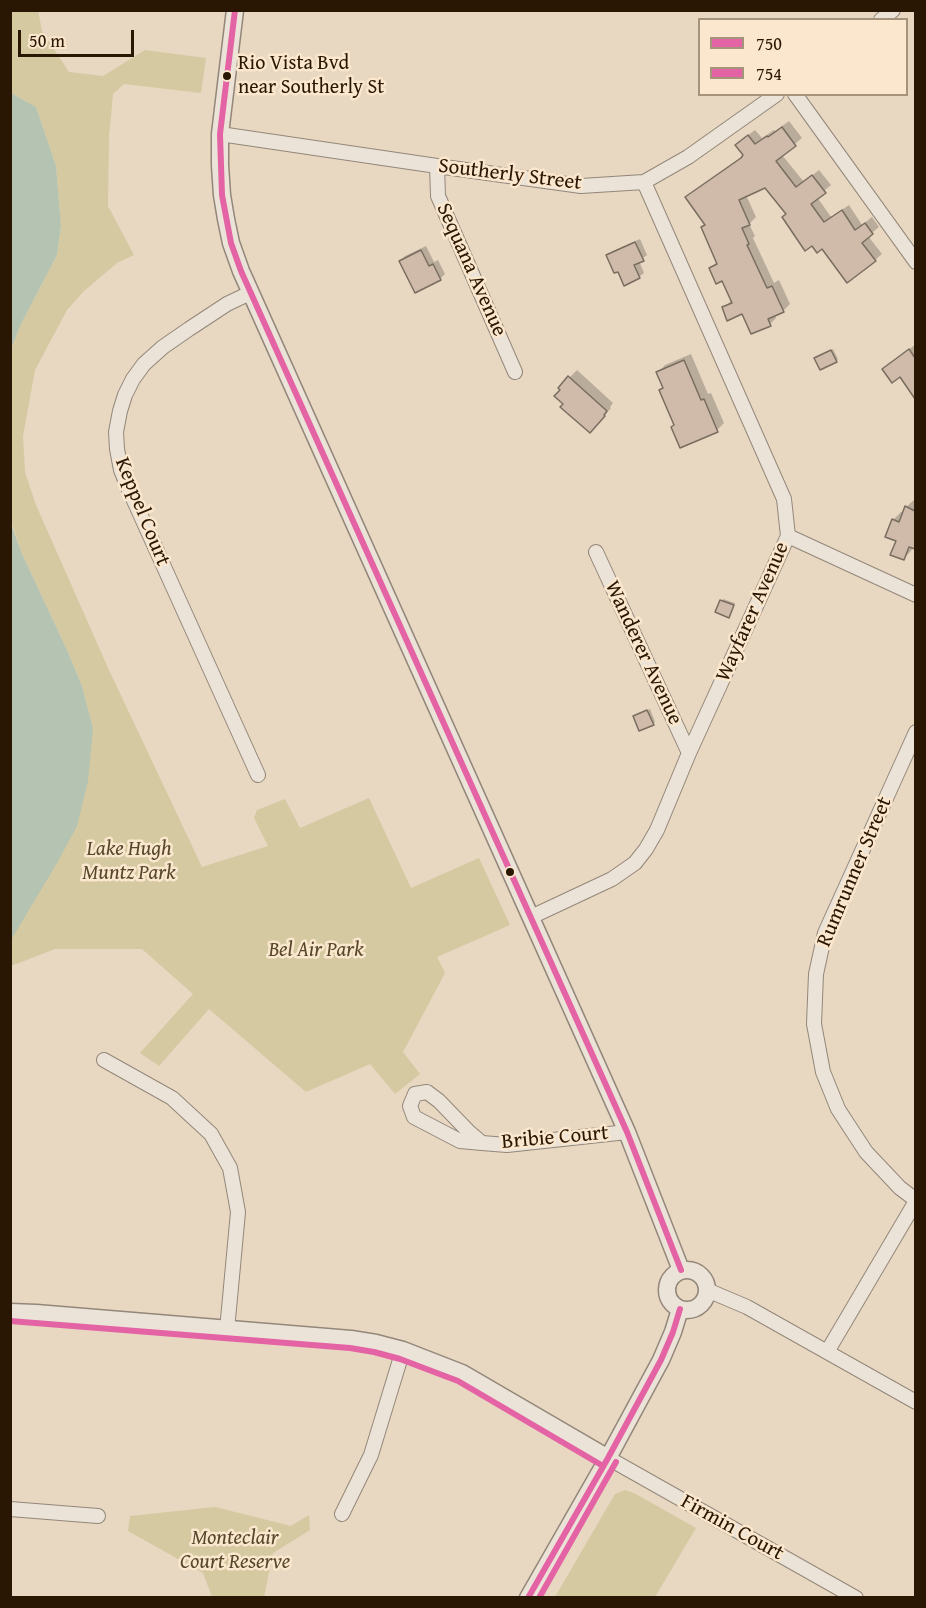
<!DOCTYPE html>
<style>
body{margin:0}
#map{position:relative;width:926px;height:1608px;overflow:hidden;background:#e8d7c1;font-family:"Gentium Book Plus",serif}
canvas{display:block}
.frame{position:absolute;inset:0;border:12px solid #291603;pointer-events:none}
.legend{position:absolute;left:698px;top:18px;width:210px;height:78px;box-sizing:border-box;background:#fae7cd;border:2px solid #a6937c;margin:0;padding:8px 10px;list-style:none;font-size:18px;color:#291603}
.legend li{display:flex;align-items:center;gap:12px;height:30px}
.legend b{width:30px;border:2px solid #a6937c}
.scale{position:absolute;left:18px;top:30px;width:116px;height:27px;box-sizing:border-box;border:3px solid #291603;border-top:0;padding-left:8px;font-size:18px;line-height:21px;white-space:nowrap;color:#291603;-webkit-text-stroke:4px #fae7cd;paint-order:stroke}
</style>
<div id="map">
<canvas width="926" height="1608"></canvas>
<div class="frame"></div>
<ul class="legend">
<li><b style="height:8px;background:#e463a4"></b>750</li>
<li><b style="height:8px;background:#e463a4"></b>754</li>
</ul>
<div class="scale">50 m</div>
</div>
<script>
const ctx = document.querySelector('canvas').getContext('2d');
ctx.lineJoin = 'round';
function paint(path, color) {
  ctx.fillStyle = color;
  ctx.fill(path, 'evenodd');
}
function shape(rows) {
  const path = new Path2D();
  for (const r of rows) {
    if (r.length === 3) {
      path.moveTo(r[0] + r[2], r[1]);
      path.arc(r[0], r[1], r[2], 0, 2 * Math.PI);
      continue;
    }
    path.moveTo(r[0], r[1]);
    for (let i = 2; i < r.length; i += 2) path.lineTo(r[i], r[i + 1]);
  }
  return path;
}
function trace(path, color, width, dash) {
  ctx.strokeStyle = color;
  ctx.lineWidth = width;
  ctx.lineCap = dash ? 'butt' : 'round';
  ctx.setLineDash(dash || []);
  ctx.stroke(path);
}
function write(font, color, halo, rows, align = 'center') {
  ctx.font = font + ' "Gentium Book Plus",serif';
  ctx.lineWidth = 5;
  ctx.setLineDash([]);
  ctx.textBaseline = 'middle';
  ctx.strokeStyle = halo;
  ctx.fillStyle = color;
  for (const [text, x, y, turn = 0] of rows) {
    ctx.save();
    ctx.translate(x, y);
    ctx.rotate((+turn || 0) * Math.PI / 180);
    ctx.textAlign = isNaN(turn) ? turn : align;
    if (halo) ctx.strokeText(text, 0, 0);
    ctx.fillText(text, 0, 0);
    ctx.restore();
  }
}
const green = shape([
 [38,10,42,31,69,72,103,76,145,50,206,58,201,93,124,84,113,94,109,137,108,206,134,255,117,263,84,291,67,310,35,370,23,436,25,472,36,505,108,668,202,867,268,846,254,818,257,810,285,799,300,828,369,798,411,888,479,858,510,925,437,957,445,973,403,1052,420,1074,395,1094,370,1064,306,1092,209,1009,159,1066,140,1053,193,994,142,949,55,949,11,966,10,940,93,728,82,686,67,650,22,554,11,521,11,349,21,324,57,255,61,226,56,166,36,107,11,93,11,11],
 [625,1490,634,1493,696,1528,655,1597,555,1597,615,1494],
 [215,1507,291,1526,309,1515,310,1530,273,1553,264,1597,212,1597,203,1573,128,1531,130,1516]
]);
const water = shape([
 [11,93,36,107,56,166,61,226,57,255,21,324,11,349],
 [10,521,22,554,67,650,82,686,93,728,88,781,77,826,57,863,11,940]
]);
const shadow = shape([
 [789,121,802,138,782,155,804,182,819,170,831,185,817,197,831,217,849,205,862,225,872,217,879,227,868,236,882,254,875,260,823,247,787,214,765,186,746,195,756,217,749,224,755,236,753,238,774,283,779,280,790,304,783,311,775,314,776,318,770,324,743,312,723,308,732,300,723,279,711,268,718,261,694,191,744,155,737,145,744,138,755,130,762,138,774,130,775,131],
 [640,239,647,255,639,261,644,273,639,277,608,255,613,251],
 [426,246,434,262,438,260,445,274,440,279,401,261,405,256],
 [916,344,916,388,912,391,900,375,884,369],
 [833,349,838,359,836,361,816,358],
 [691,354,708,394,711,393,724,423,717,430,675,424,660,390,664,387,658,373,665,365],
 [577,370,613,403,610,407,611,408,597,424,565,404,562,389,569,378],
 [914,500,916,501,916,548,913,547,911,551,903,559,893,520,901,512,904,513,906,507],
 [723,599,735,603,730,614,717,611],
 [650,709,655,722,653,724,636,715]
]);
const building = shape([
 [782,127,796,146,776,161,796,187,812,175,826,193,811,204,824,222,842,210,855,230,865,223,873,234,862,243,876,261,847,283,822,249,817,253,812,246,805,251,782,217,786,214,765,188,739,200,750,225,742,228,749,244,747,245,767,288,772,286,784,312,768,319,771,326,751,334,742,314,727,321,722,307,732,303,722,281,716,284,709,268,717,264,701,227,705,225,685,197,741,158,743,155,735,145,748,135,755,144,767,136,768,137,782,127],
 [635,242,644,261,634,265,640,278,624,286,618,272,614,273,606,255,635,242],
 [421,250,429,266,433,264,441,280,415,293,399,261,421,250],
 [909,349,915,358,915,399,900,377,892,383,882,369,909,349],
 [831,350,837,362,820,370,814,358,831,350],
 [684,360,701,400,704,399,718,432,680,448,671,427,674,425,659,390,663,388,656,372,684,360],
 [568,376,607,411,604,415,605,416,590,433,560,407,563,404,554,396,560,390,558,388,568,376],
 [905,506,915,511,915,549,909,547,904,560,890,555,896,541,885,537,892,519,899,522,905,506],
 [720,600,734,605,729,618,715,612,720,600],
 [647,710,654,725,639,731,633,716,647,710]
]);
const minor = shape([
 [881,20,893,10],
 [795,94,916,262],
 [220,134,437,166,581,186,644,182,688,157,777,94],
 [437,166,438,196,515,372],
 [250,293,227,304,189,329,163,347,144,364,133,379,125,395,120,411,116,432,117,449,121,470,127,485,258,775],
 [788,536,916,595],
 [596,552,689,753],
 [916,732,825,933,816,974,814,1024,823,1072,838,1109,866,1152,900,1188,916,1200],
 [531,917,612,879,635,863,646,849,657,830,689,753,788,536,784,499,644,182],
 [104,1060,172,1098,211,1134,230,1168,238,1212,227,1330],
 [482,1143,469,1132,439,1101,427,1092,415,1094,410,1106,414,1117,460,1141,482,1143,507,1145,627,1132],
 [707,1290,747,1307,916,1402],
 [827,1352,916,1201],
 [608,1458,856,1598],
 [10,1509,98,1516],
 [342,1514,371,1455,403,1350]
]);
const tertiary = shape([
 [235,10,220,134,220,165,222,195,226,219,231,243,241,271,627,1132,681,1270],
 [687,1290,20],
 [10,1312,36,1313,351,1339,376,1343,403,1350,462,1373,608,1458],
 [528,1598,608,1458,661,1360,673,1332,680,1309]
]);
const bus1 = shape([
 [235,10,220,134,222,195,231,243,241,271,627,1132,681,1270],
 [528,1598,608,1458,661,1360,673,1332,680,1309]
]);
const bus2 = shape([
 [10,1321,350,1348,374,1352,400,1359,458,1381,603,1466],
 [539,1598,616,1462]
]);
const markers = [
 [227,76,5,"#291603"],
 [510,872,5,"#291603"]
];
const busNames = [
 ["Rio Vista Bvd",238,64],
 ["near Southerly St",238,88]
];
const streetNames = [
 ["Southerly Street",510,175,7],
 ["Sequana Avenue",471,270,66],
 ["Keppel Court",142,512,68],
 ["Wayfarer Avenue",753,612,-66],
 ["Wanderer Avenue",643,653,65],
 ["Rumrunner Street",855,872,-67],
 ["Bribie Court",555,1138,-5],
 ["Firmin Court",732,1528,29]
];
const parkNames = [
 ["Lake Hugh",129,850],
 ["Muntz Park",129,874],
 ["Bel Air Park",316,951],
 ["Monteclair",235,1539],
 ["Court Reserve",235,1563]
];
paint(green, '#d4c9a1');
paint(water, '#b4c3b2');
paint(shadow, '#0003');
paint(building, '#d0bbab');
trace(building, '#786d5f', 1.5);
trace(minor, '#938779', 16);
trace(tertiary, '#938779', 19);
trace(minor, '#ebe3d8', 14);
trace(tertiary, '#ebe3d8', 16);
trace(bus1, '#e463a4', 6);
trace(bus2, '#e463a4', 6);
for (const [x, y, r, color] of markers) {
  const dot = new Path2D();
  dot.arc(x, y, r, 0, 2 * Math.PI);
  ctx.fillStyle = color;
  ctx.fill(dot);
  trace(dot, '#fae7cd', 2);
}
write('20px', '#291603', '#fae7cd', busNames, 'left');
write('21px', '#291603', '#fae7cd', streetNames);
write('italic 21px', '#58482b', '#fae7cd', parkNames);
</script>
